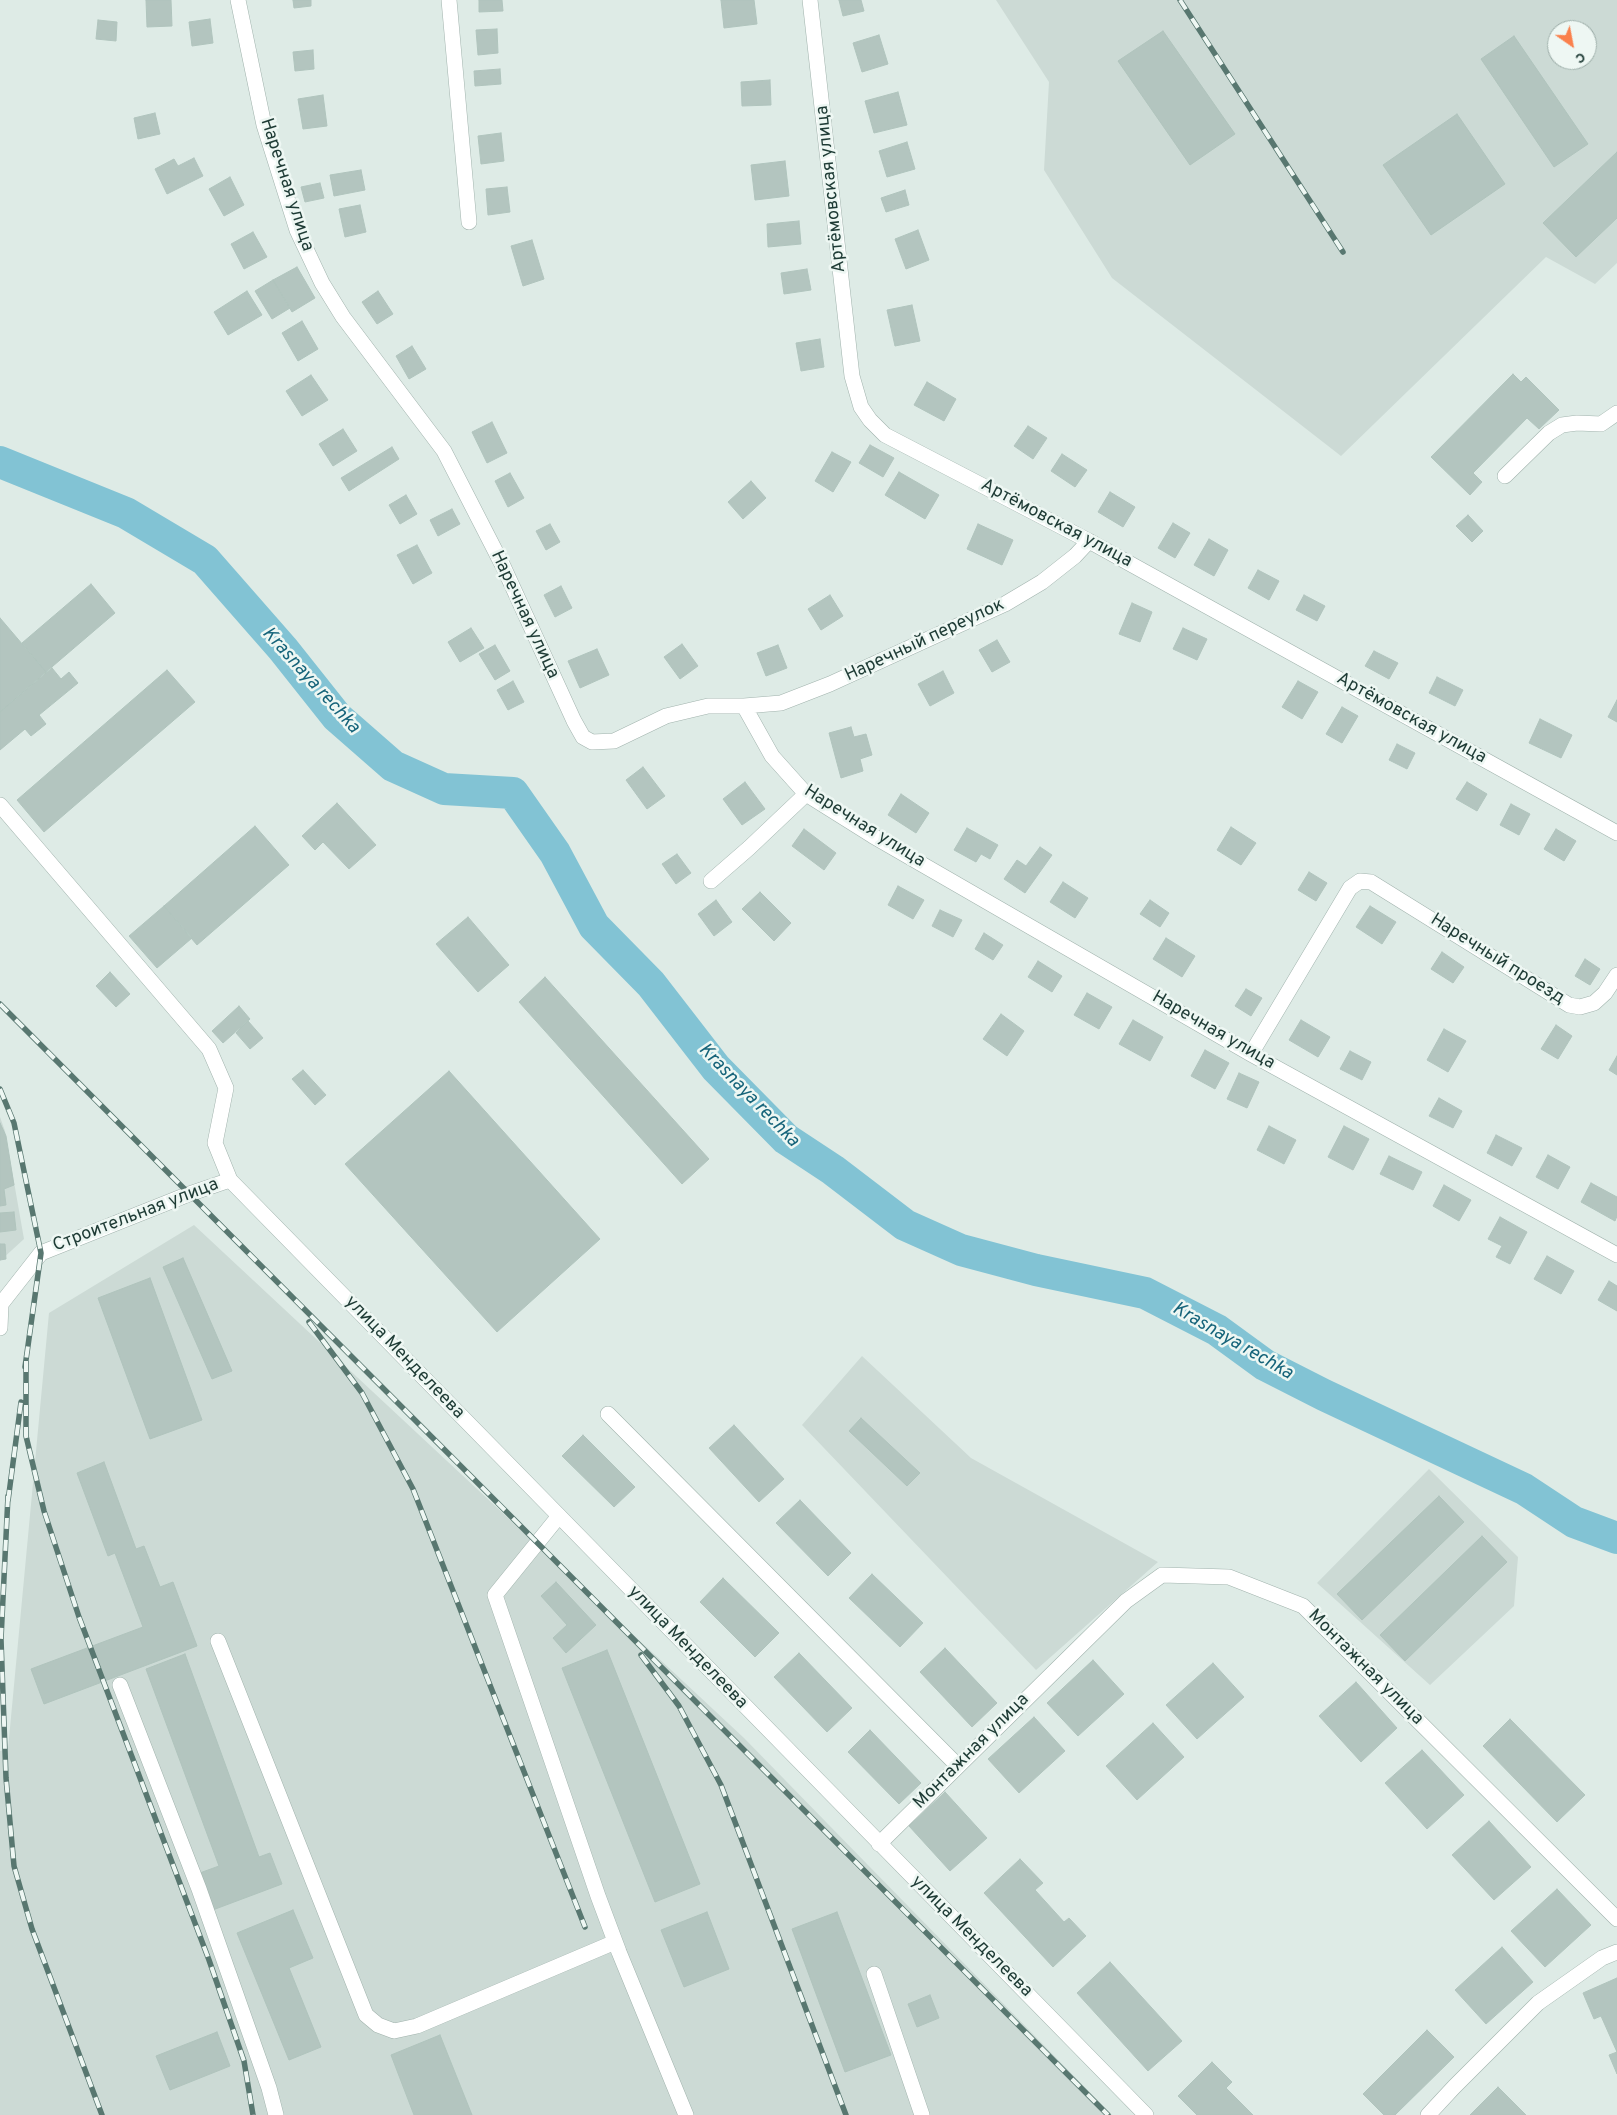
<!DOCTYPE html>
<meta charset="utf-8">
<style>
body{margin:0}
#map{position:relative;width:1617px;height:2115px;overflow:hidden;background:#deebe6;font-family:Overpass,sans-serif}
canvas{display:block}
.north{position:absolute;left:1547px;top:20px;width:50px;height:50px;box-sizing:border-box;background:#eef7f3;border:1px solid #9baca7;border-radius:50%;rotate:147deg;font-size:14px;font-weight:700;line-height:20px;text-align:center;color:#1e3b35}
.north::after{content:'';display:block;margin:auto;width:18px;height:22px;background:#fa804c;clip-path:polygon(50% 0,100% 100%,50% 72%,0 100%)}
</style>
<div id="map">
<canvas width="1617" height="2115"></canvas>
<div class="north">С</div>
</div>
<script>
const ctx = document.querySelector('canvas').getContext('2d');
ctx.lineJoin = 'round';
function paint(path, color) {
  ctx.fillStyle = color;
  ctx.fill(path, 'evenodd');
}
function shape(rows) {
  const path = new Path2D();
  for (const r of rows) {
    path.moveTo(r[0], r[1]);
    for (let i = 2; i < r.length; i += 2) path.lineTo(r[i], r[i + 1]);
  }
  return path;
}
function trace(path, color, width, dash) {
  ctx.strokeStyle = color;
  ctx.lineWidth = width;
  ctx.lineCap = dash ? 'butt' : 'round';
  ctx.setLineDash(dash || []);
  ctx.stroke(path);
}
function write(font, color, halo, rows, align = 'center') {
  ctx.font = font + ' Overpass,sans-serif';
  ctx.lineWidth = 5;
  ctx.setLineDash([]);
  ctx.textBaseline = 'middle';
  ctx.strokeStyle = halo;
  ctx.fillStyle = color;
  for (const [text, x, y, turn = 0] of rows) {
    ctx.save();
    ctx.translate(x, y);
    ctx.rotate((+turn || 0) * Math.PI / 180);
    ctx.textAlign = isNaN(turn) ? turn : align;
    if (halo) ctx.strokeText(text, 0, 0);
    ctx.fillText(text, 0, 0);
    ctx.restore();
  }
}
const built = shape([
 [996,0,1617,0,1617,263,1595,284,1546,257,1341,456,1112,278,1044,170,1049,82],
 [1557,30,1587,30,1587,60,1557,60],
 [0,1117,5,1131,24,1239,0,1261],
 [194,1225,744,1738,1112,2115,0,2115,0,1751,8,1749,49,1313],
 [862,1356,971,1458,1158,1562,1036,1670,802,1425],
 [1429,1469,1518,1557,1514,1606,1430,1685,1317,1583]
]);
const river = shape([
 [0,462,126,513,205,560,283,649,337,717,393,766,444,789,513,793,555,853,594,926,651,984,716,1068,786,1139,833,1170,905,1225,961,1250,1036,1270,1145,1293,1217,1330,1265,1365,1324,1395,1524,1489,1574,1522,1617,1538]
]);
const building = shape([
 [146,0,171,0,172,26,147,27,146,0],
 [293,0,311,0,311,6,294,8,293,0],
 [479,0,502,0,503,11,479,12,479,0],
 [721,0,754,0,757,24,724,28,721,0],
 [839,0,861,0,864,11,843,16,839,0],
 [210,19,213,43,192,46,189,22,210,19],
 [98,20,117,22,116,41,96,39,98,20],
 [497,29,498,53,478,55,476,30,497,29],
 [1163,31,1235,134,1190,165,1118,61,1163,31],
 [879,35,888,64,862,72,853,43,879,35],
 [1514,36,1588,144,1554,167,1481,59,1514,36],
 [313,50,314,69,295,71,293,52,313,50],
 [500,69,501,84,475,86,474,71,500,69],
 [770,80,771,105,742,106,741,82,770,80],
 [898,92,907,125,874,133,865,101,898,92],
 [323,95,327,126,303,129,298,99,323,95],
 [155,113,160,134,138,139,134,118,155,113],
 [1457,114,1505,184,1431,235,1383,165,1457,114],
 [501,133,504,161,481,164,478,136,501,133],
 [907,142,915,169,887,177,879,151,907,142],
 [1617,152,1617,218,1576,257,1543,223,1617,152],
 [194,158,203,176,167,194,155,169,174,159,178,166,194,158],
 [785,161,789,196,755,200,751,165,785,161],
 [361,170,365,190,334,196,330,175,361,170],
 [230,177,244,205,224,216,209,189,230,177],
 [320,183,324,198,305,202,301,187,320,183],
 [507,187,510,212,488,215,486,189,507,187],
 [905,190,909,205,886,212,881,198,905,190],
 [360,205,366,232,345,237,339,209,360,205],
 [799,221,801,244,768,247,767,224,799,221],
 [918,230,929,260,906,269,895,239,918,230],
 [253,232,267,257,244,269,231,244,253,232],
 [532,240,544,279,523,286,511,246,532,240],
 [297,267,315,298,292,312,273,280,297,267],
 [807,269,811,290,784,294,781,273,807,269],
 [273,280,290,308,272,319,255,291,273,280],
 [247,291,262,315,228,335,214,312,247,291],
 [378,291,393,314,377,324,362,302,378,291],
 [912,305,920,341,895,346,887,310,912,305],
 [302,321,318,349,298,361,282,333,302,321],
 [820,339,824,367,801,371,796,343,820,339],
 [412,346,426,369,409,379,396,356,412,346],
 [1513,374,1521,382,1526,377,1559,410,1539,429,1527,418,1473,473,1482,482,1470,495,1431,457,1513,374],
 [311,375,328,400,302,416,286,391,311,375],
 [927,382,956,399,944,421,914,405,927,382],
 [492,422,507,453,487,463,472,432,492,422],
 [1028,426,1047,438,1033,459,1014,446,1028,426],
 [343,429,357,451,333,466,319,444,343,429],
 [870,445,894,458,883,477,859,463,870,445],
 [392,447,399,459,349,491,341,478,392,447],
 [832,452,851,462,833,492,815,481,832,452],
 [1062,454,1087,470,1075,487,1051,471,1062,454],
 [899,472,939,495,925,519,885,495,899,472],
 [510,473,524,498,508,507,495,481,510,473],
 [751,481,766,498,743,519,728,502,751,481],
 [1110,492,1135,507,1123,527,1098,512,1110,492],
 [406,495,417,514,400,524,389,505,406,495],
 [452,509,460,524,438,536,430,520,452,509],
 [1468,515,1483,531,1472,542,1456,526,1468,515],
 [1173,523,1190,533,1175,558,1158,548,1173,523],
 [550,524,560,542,546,550,536,531,550,524],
 [978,524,1013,540,1002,565,967,549,978,524],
 [1209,539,1228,550,1214,576,1194,565,1209,539],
 [417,545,432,573,413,584,397,555,417,545],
 [1258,570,1279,581,1269,600,1248,588,1258,570],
 [91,584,115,613,46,672,22,643,91,584],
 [561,586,572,608,555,617,544,595,561,586],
 [830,595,843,616,821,630,808,609,830,595],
 [1304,595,1325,606,1317,621,1296,610,1304,595],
 [1132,603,1152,612,1140,642,1119,634,1132,603],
 [0,618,46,672,0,712,0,618],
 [471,628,484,648,460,662,448,642,471,628],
 [1183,628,1207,639,1197,660,1173,649,1183,628],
 [997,640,1010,662,992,672,979,650,997,640],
 [682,644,698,666,680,679,664,657,682,644],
 [495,645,510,671,495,680,479,654,495,645],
 [778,645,787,668,766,676,757,653,778,645],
 [597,649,609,675,580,688,568,661,597,649],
 [1374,651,1398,663,1389,679,1365,666,1374,651],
 [52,668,61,679,69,672,78,683,39,715,46,724,31,736,25,729,0,750,0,712,52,668],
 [167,670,195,702,44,832,17,800,167,670],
 [943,671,954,693,930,706,918,684,943,671],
 [1437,677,1463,690,1455,706,1429,693,1437,677],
 [513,681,524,702,508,710,497,690,513,681],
 [1298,681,1318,692,1302,719,1282,707,1298,681],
 [1617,700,1617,722,1608,717,1617,700],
 [1342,707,1358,716,1342,743,1326,734,1342,707],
 [1540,719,1572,735,1561,758,1529,743,1540,719],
 [851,727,854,737,866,734,872,755,860,759,863,771,841,778,829,733,851,727],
 [1397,744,1415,753,1407,769,1389,760,1397,744],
 [643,767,665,796,647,809,626,780,643,767],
 [745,782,765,809,742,825,723,799,745,782],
 [1467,782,1487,794,1477,811,1456,799,1467,782],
 [901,794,929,813,916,833,888,815,901,794],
 [337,803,376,845,349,869,323,842,315,850,302,836,337,803],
 [1511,804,1530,814,1519,835,1500,825,1511,804],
 [255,826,289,865,197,945,164,906,255,826],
 [1231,827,1256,843,1241,865,1217,850,1231,827],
 [967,828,998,845,990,859,981,854,976,862,954,850,967,828],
 [804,829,836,853,824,870,792,846,804,829],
 [1556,829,1576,841,1564,861,1544,849,1556,829],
 [1040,847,1052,855,1025,893,1004,879,1017,860,1026,866,1040,847],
 [677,854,691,873,676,884,662,864,677,854],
 [1309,872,1327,883,1316,901,1298,890,1309,872],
 [1063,882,1088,898,1075,918,1050,902,1063,882],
 [898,886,924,900,913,919,888,905,898,886],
 [760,892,791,923,774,941,742,909,760,892],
 [716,900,732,922,714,936,698,914,716,900],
 [1150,900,1169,913,1160,927,1140,914,1150,900],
 [164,906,192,938,157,968,129,936,164,906],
 [1370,906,1396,922,1382,944,1356,927,1370,906],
 [940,910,962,920,953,937,932,926,940,910],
 [468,917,509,965,478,992,436,944,468,917],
 [984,933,1003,945,993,960,975,949,984,933],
 [1166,938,1195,956,1182,977,1153,959,1166,938],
 [1442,952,1464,967,1453,983,1431,969,1442,952],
 [1585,959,1600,969,1590,985,1575,976,1585,959],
 [1038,961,1062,976,1052,992,1028,977,1038,961],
 [110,972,130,994,116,1007,96,986,110,972],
 [545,977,709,1159,682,1184,519,1002,545,977],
 [1246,989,1262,998,1251,1016,1235,1006,1246,989],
 [1087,993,1112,1007,1099,1029,1074,1015,1087,993],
 [239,1006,250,1019,223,1043,212,1031,239,1006],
 [1001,1014,1024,1031,1007,1056,983,1039,1001,1014],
 [1133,1020,1163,1037,1150,1061,1119,1044,1133,1020],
 [1301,1020,1330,1037,1318,1057,1289,1040,1301,1020],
 [248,1021,263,1038,250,1049,236,1033,248,1021],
 [1556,1025,1572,1036,1558,1059,1541,1049,1556,1025],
 [1444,1029,1466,1041,1448,1072,1427,1060,1444,1029],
 [1205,1050,1229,1063,1215,1089,1191,1076,1205,1050],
 [1350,1051,1371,1062,1362,1080,1340,1069,1350,1051],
 [1617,1056,1617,1075,1609,1070,1617,1056],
 [303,1070,326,1095,315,1105,292,1079,303,1070],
 [449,1071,600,1239,497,1332,345,1164,449,1071],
 [1239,1073,1259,1082,1247,1108,1227,1099,1239,1073],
 [1439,1098,1462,1111,1453,1128,1429,1116,1439,1098],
 [0,1123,6,1136,14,1185,4,1189,6,1205,0,1206,0,1123],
 [1269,1126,1296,1140,1284,1164,1257,1150,1269,1126],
 [1344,1126,1369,1139,1353,1170,1328,1157,1344,1126],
 [1496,1135,1522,1148,1512,1166,1487,1153,1496,1135],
 [1548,1155,1570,1167,1558,1189,1536,1177,1548,1155],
 [1389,1156,1422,1172,1413,1190,1380,1174,1389,1156],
 [1591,1183,1617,1197,1617,1216,1615,1221,1581,1202,1591,1183],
 [1444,1185,1471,1200,1459,1221,1433,1206,1444,1185],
 [14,1212,16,1230,0,1232,0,1213,14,1212],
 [1500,1217,1527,1232,1510,1264,1496,1257,1502,1246,1488,1239,1500,1217],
 [0,1244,5,1244,6,1259,0,1260,0,1244],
 [1547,1256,1574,1271,1561,1294,1534,1279,1547,1256],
 [183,1258,232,1371,212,1379,163,1267,183,1258],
 [150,1278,202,1420,150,1439,98,1298,150,1278],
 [1609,1281,1617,1286,1617,1311,1598,1300,1609,1281],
 [861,1418,920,1473,907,1486,849,1431,861,1418],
 [734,1425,784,1479,759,1502,709,1448,734,1425],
 [583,1435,635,1487,614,1507,562,1456,583,1435],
 [104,1462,136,1549,144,1546,160,1587,173,1582,197,1646,44,1704,31,1669,143,1627,115,1553,108,1556,77,1473,104,1462],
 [1439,1496,1464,1522,1362,1620,1337,1594,1439,1496],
 [800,1500,851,1553,828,1576,776,1523,800,1500],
 [1482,1536,1507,1562,1405,1661,1380,1635,1482,1536],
 [872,1574,923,1623,900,1647,849,1598,872,1574],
 [723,1578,779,1633,755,1657,700,1602,723,1578],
 [556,1582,596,1625,566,1653,553,1638,567,1625,541,1596,556,1582],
 [945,1648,997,1703,972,1727,920,1672,945,1648],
 [607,1650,700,1884,655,1902,562,1668,607,1650],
 [799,1653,852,1708,827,1732,774,1677,799,1653],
 [185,1654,259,1857,270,1853,282,1884,210,1911,197,1874,219,1866,146,1669,185,1654],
 [1093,1660,1124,1694,1078,1736,1047,1703,1093,1660],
 [1213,1663,1244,1697,1197,1739,1166,1705,1213,1663],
 [1356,1682,1397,1728,1361,1762,1319,1716,1356,1682],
 [1034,1717,1065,1751,1019,1793,988,1759,1034,1717],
 [1510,1719,1585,1795,1557,1822,1483,1746,1510,1719],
 [1153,1723,1184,1757,1137,1800,1106,1766,1153,1723],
 [870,1730,921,1783,899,1804,848,1752,870,1730],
 [1422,1750,1464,1795,1427,1829,1385,1783,1422,1750],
 [945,1792,987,1838,950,1871,909,1826,945,1792],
 [1489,1821,1531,1867,1494,1900,1452,1855,1489,1821],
 [1020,1859,1043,1883,1035,1890,1064,1922,1069,1918,1086,1936,1053,1967,984,1893,1020,1859],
 [1557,1889,1591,1925,1545,1967,1511,1931,1557,1889],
 [293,1910,313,1958,289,1968,321,2047,289,2060,237,1933,293,1910],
 [707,1912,729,1969,684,1987,661,1930,707,1912],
 [837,1912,891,2055,845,2072,792,1929,837,1912],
 [1502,1947,1533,1982,1486,2024,1455,1990,1502,1947],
 [1110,1962,1182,2041,1148,2071,1077,1993,1110,1962],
 [1617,1978,1617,2074,1609,2055,1617,2052,1601,2016,1594,2019,1583,1993,1617,1978],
 [930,1995,939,2018,917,2027,908,2004,930,1995],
 [1427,2030,1454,2057,1395,2115,1384,2115,1363,2094,1427,2030],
 [217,2032,230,2066,170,2090,156,2056,217,2032],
 [440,2035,472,2115,414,2115,391,2055,440,2035],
 [1212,2062,1232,2082,1226,2088,1253,2115,1197,2115,1178,2096,1212,2062],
 [1498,2087,1526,2115,1470,2115,1498,2087]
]);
const minor = shape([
 [238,0,264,125,297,230,322,283,343,317,444,451,504,568,574,721,583,737,592,742,614,741,666,716,708,706,744,706,772,756,806,794,873,836,1251,1054,1617,1255],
 [449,0,469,222],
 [810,0,852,376,861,407,870,420,885,435,1089,541,1617,833],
 [1505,476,1549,433,1562,425,1577,423,1601,424,1617,413],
 [744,706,781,703,830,684,1005,604,1042,582,1075,556,1089,541],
 [0,805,209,1049,226,1088,215,1143,230,1180,1146,2115],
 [711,881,749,848,806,794],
 [1251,1054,1350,888,1360,881,1371,882,1569,1005,1580,1007,1594,1003,1605,993,1617,975],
 [0,1328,1,1304,41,1253,189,1194,230,1180],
 [608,1414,958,1766],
 [559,1516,495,1595,598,1896,619,1952,686,2115],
 [218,1641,366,2015,378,2025,394,2031,417,2026,615,1942],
 [120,1685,199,1889,269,2088,276,2115],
 [879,1844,1126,1601,1162,1575,1229,1577,1303,1606,1617,1919],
 [874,1974,922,2115],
 [1428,2115,1454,2087,1538,2003,1602,1958,1617,1952]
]);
const rail = shape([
 [1180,0,1343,252],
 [0,1004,1108,2115],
 [0,1089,14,1123,41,1253,25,1367],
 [309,1322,362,1393,413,1489,585,1927],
 [26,1361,26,1436,44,1511,79,1617,209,1960,244,2061,253,2115],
 [8,1496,1,1639,6,1778,14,1866,32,1929,102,2115],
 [8,1501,21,1402],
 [641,1655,679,1706,721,1785,846,2115]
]);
const streetNames = [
 ["Наречная улица",286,185,72],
 ["Артёмовская улица",832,189,-96],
 ["Артёмовская улица",1056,524,28],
 ["Наречная улица",524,615,65],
 ["Наречный переулок",925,641,-25],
 ["Артёмовская улица",1411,719,29],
 ["Наречная улица",864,827,32],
 ["Наречный проезд",1497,960,32],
 ["Наречная улица",1213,1031,30],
 ["Строительная улица",136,1216,-21],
 ["улица Менделеева",404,1358,46],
 ["улица Менделеева",687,1648,46],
 ["Монтажная улица",1365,1668,45],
 ["Монтажная улица",972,1752,-45],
 ["улица Менделеева",971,1937,45]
];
const waterNames = [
 ["Krasnaya rechka",310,681,48],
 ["Krasnaya rechka",748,1096,46],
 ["Krasnaya rechka",1232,1342,30]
];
paint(built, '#ccdad5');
trace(river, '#82c3d4', 32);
paint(building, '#b3c5bf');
trace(building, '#b0c4bd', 1);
trace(minor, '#a1b3ad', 16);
trace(minor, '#fff', 15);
trace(rail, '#587770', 5.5);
trace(rail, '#eef7f3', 4, [11]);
write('18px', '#1e3b35', '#eef7f3', streetNames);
write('italic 19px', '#16647a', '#eef7f3', waterNames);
</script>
